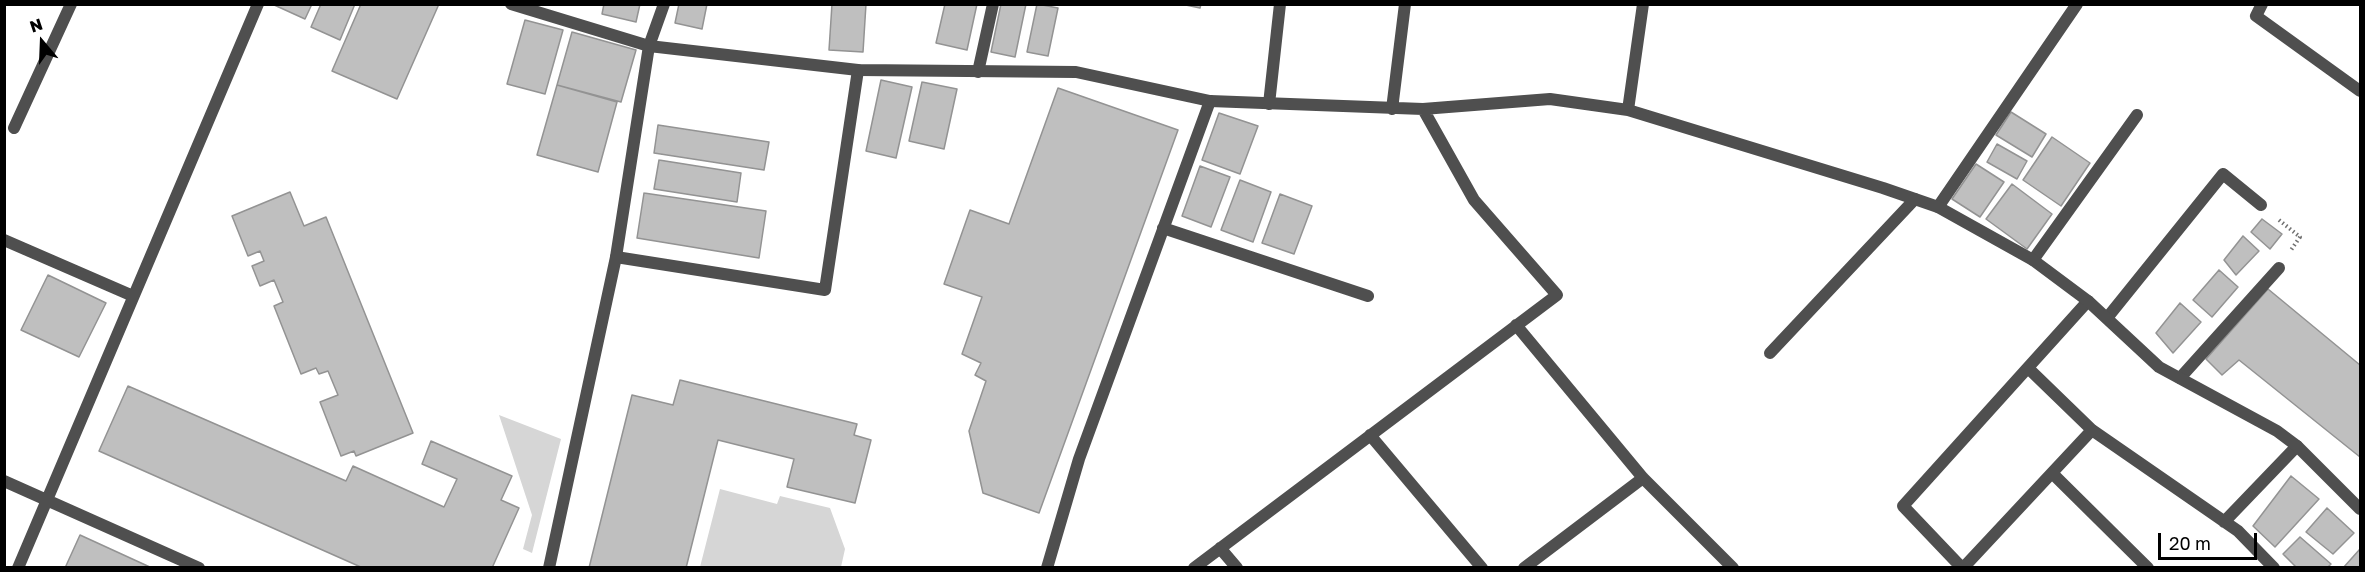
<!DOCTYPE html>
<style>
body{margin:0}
#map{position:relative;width:2365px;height:572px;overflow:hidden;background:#fff;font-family:"Golos Text",sans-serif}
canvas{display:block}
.frame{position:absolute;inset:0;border:6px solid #000;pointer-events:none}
.north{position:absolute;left:12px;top:12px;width:60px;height:60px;-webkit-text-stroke:4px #fff;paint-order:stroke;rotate:341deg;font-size:16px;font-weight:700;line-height:24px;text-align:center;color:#000}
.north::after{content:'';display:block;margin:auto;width:21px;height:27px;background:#000;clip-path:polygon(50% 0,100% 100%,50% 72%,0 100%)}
.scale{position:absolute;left:2158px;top:533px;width:99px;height:27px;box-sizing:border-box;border:3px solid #000;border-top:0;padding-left:8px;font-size:18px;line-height:21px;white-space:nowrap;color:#000;-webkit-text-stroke:4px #fff;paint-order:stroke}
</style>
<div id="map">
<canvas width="2365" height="572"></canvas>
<div class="frame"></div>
<div class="north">N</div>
<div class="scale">20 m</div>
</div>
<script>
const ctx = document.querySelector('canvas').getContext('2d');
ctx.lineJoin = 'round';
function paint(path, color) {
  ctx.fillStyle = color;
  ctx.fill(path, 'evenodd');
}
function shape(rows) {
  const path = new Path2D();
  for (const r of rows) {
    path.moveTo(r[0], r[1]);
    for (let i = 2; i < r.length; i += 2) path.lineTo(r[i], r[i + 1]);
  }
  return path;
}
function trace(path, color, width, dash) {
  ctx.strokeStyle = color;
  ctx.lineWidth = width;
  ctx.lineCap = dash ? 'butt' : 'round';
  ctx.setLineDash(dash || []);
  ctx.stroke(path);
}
const green = shape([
 [499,415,561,439,532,553,523,549,532,515],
 [720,489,777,504,780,496,830,508,845,549,841,567,700,567]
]);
const building = shape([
 [272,4,312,4,305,19,272,4],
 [321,4,355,4,340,40,311,27,321,4],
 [361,4,439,4,397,99,332,71,361,4],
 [604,4,640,4,636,22,602,14,604,4],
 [679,4,707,4,702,29,675,23,679,4],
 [832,4,866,4,863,52,829,50,832,4],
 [945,4,977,4,967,50,936,43,945,4],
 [1001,4,1026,4,1015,57,991,52,1001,4],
 [1037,4,1058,8,1048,56,1027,52,1037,4],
 [1181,4,1201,4,1200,8,1181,4],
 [525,20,563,30,545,94,507,84,525,20],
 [572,32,636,50,621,102,557,85,572,32],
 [881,80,912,87,896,158,866,151,881,80],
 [922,82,957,89,944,149,909,141,922,82],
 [557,85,617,102,598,172,537,155,557,85],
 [1058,88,1178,130,1039,513,983,493,969,431,986,381,975,375,981,363,962,354,982,297,944,284,970,210,1009,224,1058,88],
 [2011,112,2046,134,2032,157,1996,135,2011,112],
 [1219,113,1258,126,1240,174,1202,160,1219,113],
 [658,125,769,142,764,170,654,153,658,125],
 [2052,137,2090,163,2061,206,2023,180,2052,137],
 [1997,144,2027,161,2017,179,1987,162,1997,144],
 [659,160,741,173,737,202,654,189,659,160],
 [1976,164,2004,182,1980,217,1952,199,1976,164],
 [1200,166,1230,177,1211,227,1182,216,1200,166],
 [1240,180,1271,192,1253,242,1221,230,1240,180],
 [2012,184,2052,214,2027,249,1986,219,2012,184],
 [290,192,304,226,326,217,413,433,356,456,354,451,341,456,320,402,338,395,328,371,319,374,316,368,301,374,274,306,283,302,274,280,260,286,252,266,264,261,260,251,248,256,232,216,290,192],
 [644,193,766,211,759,258,637,238,644,193],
 [1280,194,1312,206,1294,254,1262,243,1280,194],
 [2262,219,2282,234,2270,249,2251,232,2262,219],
 [2243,236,2259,251,2236,275,2224,260,2243,236],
 [2219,270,2238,287,2212,317,2193,300,2219,270],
 [48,275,106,303,79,357,21,330,48,275],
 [2268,289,2360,365,2360,457,2239,360,2222,375,2206,359,2268,289],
 [2180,303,2201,322,2173,353,2156,333,2180,303],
 [680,380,857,424,854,435,871,440,855,503,787,487,794,459,718,440,686,568,589,568,632,395,673,405,680,380],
 [128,386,346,481,353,466,444,507,457,479,422,464,431,441,512,476,501,500,519,508,492,568,363,568,99,451,128,386],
 [2291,476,2319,499,2275,547,2253,526,2291,476],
 [2327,508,2354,533,2333,554,2306,532,2327,508],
 [80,535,152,568,65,568,80,535],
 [2300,537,2331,564,2327,568,2297,568,2283,554,2300,537],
 [2360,549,2360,568,2343,568,2360,549]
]);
const path = shape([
 [2279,220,2300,237,2291,250]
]);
const service = shape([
 [2262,4,2256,16,2360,91],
 [978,72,993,4],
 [1269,104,1280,4],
 [14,128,71,4],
 [1938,207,2077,4],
 [1163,228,1368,296],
 [616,257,825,290,858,70],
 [2033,260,2137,115],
 [2107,318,2223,174,2261,205],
 [1770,353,1915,199],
 [2028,368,2092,430,2238,531,2274,568],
 [2180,378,2279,268],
 [2053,474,2148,568],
 [2224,522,2297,446],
 [1047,568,1079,459,1210,101],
 [1962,568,1903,506,2088,301],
 [1963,568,2092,430]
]);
const minor = shape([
 [511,4,649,46,858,70,1076,72,1210,101,1423,109,1550,99,1628,110,1883,188,1938,207,2033,260,2088,301,2159,367,2277,431,2297,446,2360,509],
 [1392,109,1405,4],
 [1628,110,1643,4],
 [4,240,133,296],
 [1516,325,1643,478,1733,568],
 [1370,435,1482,568],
 [4,481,199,568],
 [1220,548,1237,568],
 [18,568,258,4],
 [549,568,616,257,649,46,664,4],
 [1194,568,1557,295,1474,200,1423,109],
 [1524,568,1643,478]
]);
paint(green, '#d6d6d6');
paint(building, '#bfbfbf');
trace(building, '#939393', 1.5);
trace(path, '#717171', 4, [1.5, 3]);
trace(service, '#4f4f4f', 12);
trace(minor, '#4f4f4f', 12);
</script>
